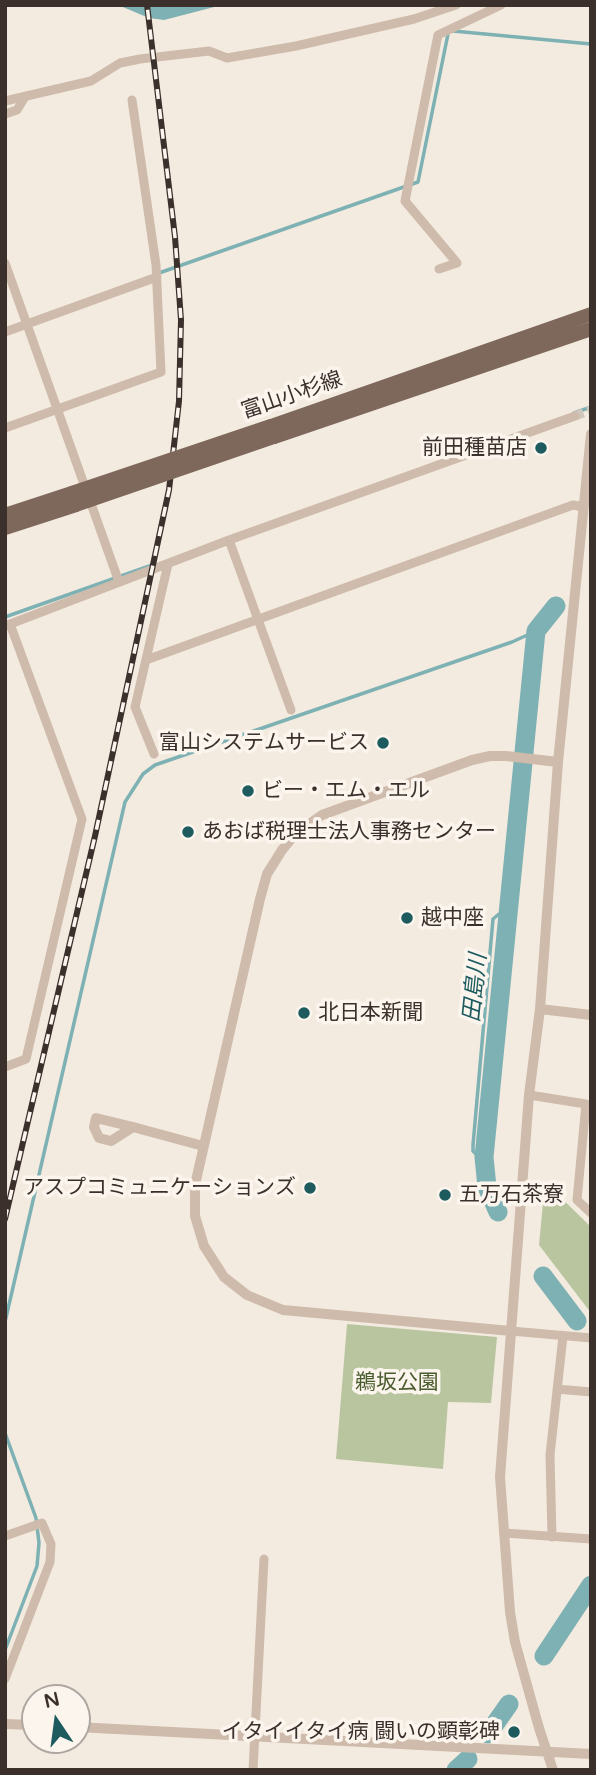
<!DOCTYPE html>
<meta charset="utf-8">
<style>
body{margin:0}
#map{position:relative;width:596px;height:1775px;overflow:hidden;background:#f4ebe0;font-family:"Varela Round",sans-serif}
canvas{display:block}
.frame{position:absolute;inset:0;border:7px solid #3b302b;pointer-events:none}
.north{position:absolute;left:21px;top:1684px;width:70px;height:70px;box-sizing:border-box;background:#fbf5ee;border:2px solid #aea6a0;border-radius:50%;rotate:347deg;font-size:19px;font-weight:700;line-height:28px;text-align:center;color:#3b302b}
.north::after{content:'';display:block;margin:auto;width:24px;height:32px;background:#1d5b5f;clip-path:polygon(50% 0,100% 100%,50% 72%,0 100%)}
</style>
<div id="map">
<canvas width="596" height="1775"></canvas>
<div class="frame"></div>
<div class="north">N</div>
</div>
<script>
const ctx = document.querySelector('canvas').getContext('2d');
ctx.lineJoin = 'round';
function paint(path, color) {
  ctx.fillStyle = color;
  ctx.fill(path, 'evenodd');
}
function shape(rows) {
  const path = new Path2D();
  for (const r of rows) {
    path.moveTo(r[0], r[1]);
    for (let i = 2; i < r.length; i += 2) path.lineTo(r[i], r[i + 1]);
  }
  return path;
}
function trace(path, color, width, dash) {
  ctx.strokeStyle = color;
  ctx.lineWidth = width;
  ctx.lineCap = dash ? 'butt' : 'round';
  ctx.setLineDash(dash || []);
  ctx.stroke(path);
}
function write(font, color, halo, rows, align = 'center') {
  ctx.font = font + ' "Varela Round","Noto Sans JP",sans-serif';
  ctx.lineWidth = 7;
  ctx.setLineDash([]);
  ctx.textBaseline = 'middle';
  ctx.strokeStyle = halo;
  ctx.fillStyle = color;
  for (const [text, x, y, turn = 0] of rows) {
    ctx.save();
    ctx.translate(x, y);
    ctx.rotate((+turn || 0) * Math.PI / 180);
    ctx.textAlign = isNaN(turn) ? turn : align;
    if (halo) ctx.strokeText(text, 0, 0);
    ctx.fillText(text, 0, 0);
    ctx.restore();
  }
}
const green = shape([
 [545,1182,591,1227,591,1313,539,1245],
 [347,1324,497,1337,491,1403,448,1402,443,1469,336,1459]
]);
const water = shape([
 [118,5,222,5,164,20,149,18]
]);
const stream = shape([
 [453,31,591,44],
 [159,273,418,182,448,34],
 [574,413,591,407],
 [5,617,155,564],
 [484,1157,477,1155,473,1151,473,1145,493,919,499,914,508,914],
 [5,1322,125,802,143,774,155,765,512,642,536,631],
 [5,1433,36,1518,39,1543,37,1566,5,1650]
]);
const river = shape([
 [498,1212,487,1187,484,1157,536,631,556,606],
 [543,1276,577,1321],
 [544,1656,591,1585],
 [488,1734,509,1704],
 [456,1770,468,1759]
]);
const minorTunnel = shape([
 [575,416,591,410]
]);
const minor = shape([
 [5,101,91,81,120,63,140,59,209,51,227,58,296,46,414,19,456,5],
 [5,114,17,110,25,97],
 [5,263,119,582],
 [439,269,457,263,405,201,438,35,501,5],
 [5,332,157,277],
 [5,428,161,372,156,265,132,100],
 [229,540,291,710],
 [5,626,229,540,575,416],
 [146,660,573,505,584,507],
 [154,754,135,707,168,564],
 [5,1067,26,1059,82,819,10,624],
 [529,1095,586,1104,577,1200,591,1213],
 [511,1331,591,1338],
 [557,1389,591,1392],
 [504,1533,591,1539],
 [5,1536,42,1523,51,1544,50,1562,5,1679],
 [552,1537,550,1455,563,1336],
 [253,1770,264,1559]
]);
const tertiary = shape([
 [540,1009,591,1015],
 [133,1127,111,1141,99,1138,94,1127,96,1118,133,1127,203,1146],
 [511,1331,283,1310,247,1295,224,1277,204,1246,195,1216,195,1185,260,899,267,874,282,850,296,833,322,815,472,760,490,756,506,756,558,762],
 [5,1724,35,1725],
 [77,1727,591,1754],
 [553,1770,539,1728,515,1642,510,1612,500,1477,529,1095,540,1009,558,762,591,434]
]);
const primary = shape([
 [271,426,591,314],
 [274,437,591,329],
 [5,515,72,493],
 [5,528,76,505]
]);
const rail = shape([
 [5,1219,95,836,169,490,179,401,181,320,175,237,147,5]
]);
const primaryBridge = shape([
 [72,493,271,426],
 [76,505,274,437]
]);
const markers = [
 [541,448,7,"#1d5b5f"],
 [383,743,7,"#1d5b5f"],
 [248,791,7,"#1d5b5f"],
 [188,832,7,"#1d5b5f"],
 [407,918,7,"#1d5b5f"],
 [304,1013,7,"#1d5b5f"],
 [310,1188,7,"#1d5b5f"],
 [445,1195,7,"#1d5b5f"],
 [514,1732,7,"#1d5b5f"]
];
const streetNames = [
 ["富山小杉線",292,396,-19]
];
const poiNames = [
 ["前田種苗店",527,448,"right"],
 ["富山システムサービス",369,743,"right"],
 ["ビー・エム・エル",262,791],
 ["あおば税理士法人事務センター",202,832],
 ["越中座",421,918],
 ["北日本新聞",318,1013],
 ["アスプコミュニケーションズ",296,1188,"right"],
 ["五万石茶寮",459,1195],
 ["イタイイタイ病 闘いの顕彰碑",500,1732,"right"]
];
const parkNames = [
 ["鵜坂公園",397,1383]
];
const waterNames = [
 ["田島川",476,988,-84]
];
paint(green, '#b8c59f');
paint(water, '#7eb1b3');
trace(stream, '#7eb1b3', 3.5);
trace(river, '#7eb1b3', 19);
trace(minorTunnel, '#cfc6bc', 9, [9, 4.5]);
trace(minor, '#cebbab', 9);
trace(tertiary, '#cebbab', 10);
trace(primary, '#7e675b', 14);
trace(rail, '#3b302b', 6);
trace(rail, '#fbf5ee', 3.5, [10]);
trace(primaryBridge, '#7e675b', 14);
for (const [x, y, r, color] of markers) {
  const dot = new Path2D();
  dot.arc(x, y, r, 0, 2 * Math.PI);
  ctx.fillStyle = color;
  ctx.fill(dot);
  trace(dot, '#fbf5ee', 2.5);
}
write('21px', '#3b302b', '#fbf5ee', streetNames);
write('21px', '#3b302b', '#fbf5ee', poiNames, 'left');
write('21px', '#4a5b2d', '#fbf5ee', parkNames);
write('italic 23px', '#1d5b5f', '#fbf5ee', waterNames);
</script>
